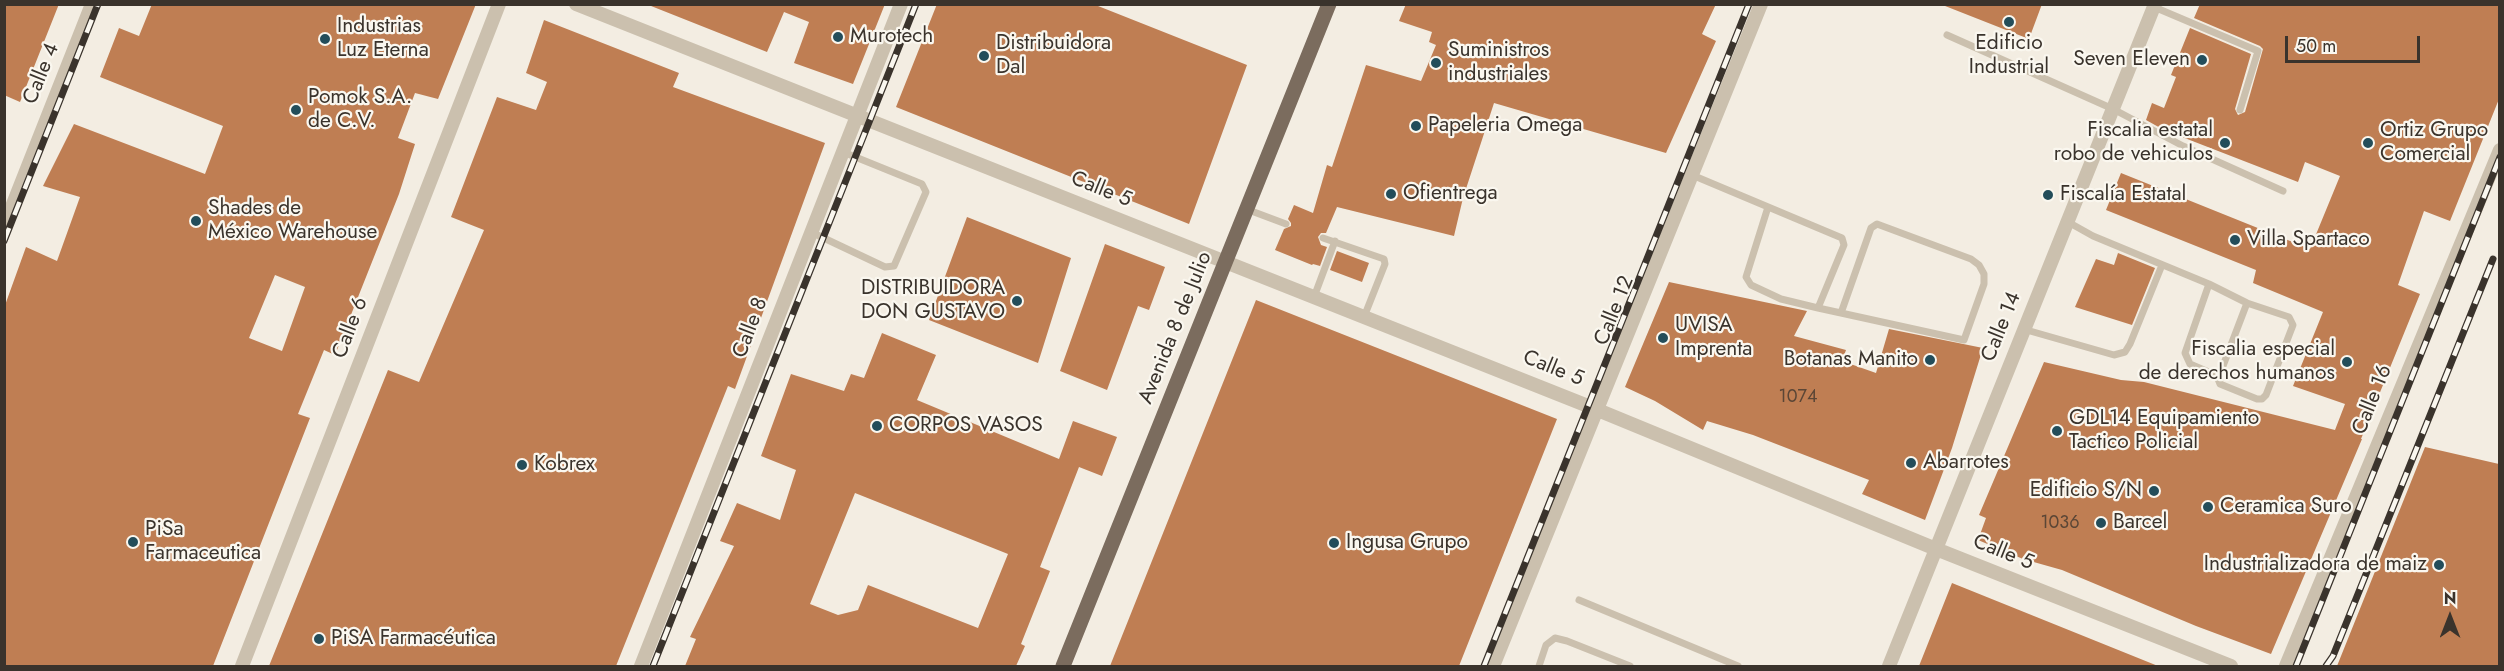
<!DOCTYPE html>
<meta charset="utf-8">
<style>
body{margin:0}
#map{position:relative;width:2504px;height:671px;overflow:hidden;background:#f3ede2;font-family:Jost,sans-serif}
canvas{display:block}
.frame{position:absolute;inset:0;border:6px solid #3a332c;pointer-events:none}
.north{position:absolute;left:2420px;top:587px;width:60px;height:60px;-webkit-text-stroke:4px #faf7ef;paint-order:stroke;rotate:0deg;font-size:16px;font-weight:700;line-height:24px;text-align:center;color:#3a332c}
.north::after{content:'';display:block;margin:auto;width:21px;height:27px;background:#3a332c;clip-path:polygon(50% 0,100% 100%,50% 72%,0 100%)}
.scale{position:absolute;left:2285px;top:36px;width:135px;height:27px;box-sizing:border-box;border:3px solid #3a332c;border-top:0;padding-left:8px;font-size:18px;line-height:21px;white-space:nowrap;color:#3a332c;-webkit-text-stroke:4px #faf7ef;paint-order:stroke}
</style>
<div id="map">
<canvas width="2504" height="671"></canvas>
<div class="frame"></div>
<div class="north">N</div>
<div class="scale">50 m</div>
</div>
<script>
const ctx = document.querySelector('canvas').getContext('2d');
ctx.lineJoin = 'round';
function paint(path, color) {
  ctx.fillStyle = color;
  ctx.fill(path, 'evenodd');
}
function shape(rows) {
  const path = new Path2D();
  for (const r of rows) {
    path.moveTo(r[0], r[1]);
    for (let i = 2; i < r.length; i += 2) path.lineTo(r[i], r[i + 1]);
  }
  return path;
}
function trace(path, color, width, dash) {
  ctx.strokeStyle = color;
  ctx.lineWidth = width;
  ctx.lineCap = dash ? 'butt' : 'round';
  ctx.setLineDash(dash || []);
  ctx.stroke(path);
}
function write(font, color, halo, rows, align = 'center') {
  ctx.font = font + ' Jost,sans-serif';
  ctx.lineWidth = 4.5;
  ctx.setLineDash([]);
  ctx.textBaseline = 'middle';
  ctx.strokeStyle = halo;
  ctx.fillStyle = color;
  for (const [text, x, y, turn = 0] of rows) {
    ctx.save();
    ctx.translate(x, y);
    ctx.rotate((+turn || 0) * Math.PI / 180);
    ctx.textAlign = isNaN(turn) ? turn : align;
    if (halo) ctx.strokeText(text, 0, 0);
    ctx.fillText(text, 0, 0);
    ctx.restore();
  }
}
const building = shape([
 [4,4,59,4,20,102,4,95],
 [152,4,476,4,438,99,415,93,398,138,415,144,399,194,335,355,324,350,298,414,310,418,213,666,4,666,4,308,26,247,57,261,80,197,43,186,74,124,205,174,223,126,100,77,119,28,139,36],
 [275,275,305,287,282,351,249,338],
 [646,4,885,4,853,84,794,63,809,22,784,12,767,52],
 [937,4,1093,4,1247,65,1189,224,896,107],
 [1406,4,1716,4,1702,34,1716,41,1666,153,1494,103,1463,198,1454,236,1337,207,1326,233,1321,233,1318,237,1321,245,1327,247,1320,266,1313,264,1312,265,1275,250,1284,229,1291,226,1291,223,1288,219,1294,205,1313,213,1327,165,1332,167,1366,65,1421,81,1436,45,1429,42,1432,32,1399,21],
 [1940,4,2042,4,2029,39],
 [2200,4,2499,4,2499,99,2450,221,2424,211,2398,285,2420,294,2361,439,2362,439,2271,654,2196,626,2062,570,2023,559,1978,540,1986,518,1979,515,2044,362,2121,380,2144,382,2335,430,2345,404,2293,386,2323,312,2253,283,2256,270,2106,210,2121,173,2310,249,2340,176,2305,162,2298,182,2164,130,2146,120,2152,103,2164,108,2176,77,2171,75,2190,28,2251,54,2235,109,2238,115,2245,112,2263,49,2260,46,2194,18],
 [544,20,679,73,673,87,825,143,735,389,728,386,616,666,269,666,388,370,419,382,484,230,451,217,497,97,536,110,547,82,526,73],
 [967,217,1071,258,1038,363,929,320],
 [1105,244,1165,267,1149,310,1138,306,1107,390,1060,371],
 [1337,251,1369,263,1362,282,1330,270],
 [2118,253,2155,268,2132,325,2075,307,2096,259,2114,265],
 [1669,282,1807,311,1794,336,1846,350,1842,361,1876,373,1889,329,1983,348,1952,448,1925,520,1862,494,1869,480,1753,435,1707,421,1703,430,1655,401,1625,387],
 [1256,300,1557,419,1459,666,1110,666],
 [882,333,936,355,917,400,1059,459,1073,421,1117,437,1102,476,1079,467,1040,567,1050,571,1021,644,1025,646,1016,666,685,666,696,639,690,637,734,546,720,541,737,503,780,520,796,470,761,456,791,374,844,391,851,374,864,378],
 [855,493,1008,554,978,628,868,585,858,610,838,615,810,604],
 [2425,447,2499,464,2499,666,2337,666],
 [1952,583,2158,666,1919,666]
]);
const lane = shape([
 [2154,7,2258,51,2240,110],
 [1947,35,2113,109,2183,146,2283,191],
 [1692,175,1842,238,1844,245,1818,308],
 [1768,207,1746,277,1751,285,1781,299,1818,308,1841,313,1964,340,1984,284,1984,274,1979,265,1971,259,1877,224,1871,228,1841,313],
 [1246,209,1286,224],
 [2068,222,2093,236,2209,284,2247,303,2289,317,2293,325,2266,395,2262,399,2257,399,2220,384,2218,379,2247,303],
 [811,232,885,267,894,266,926,192,922,184,843,152],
 [1323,238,1384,259,1385,264,1364,317],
 [2209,284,2185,353,2190,364,2218,376],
 [1314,297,1335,241],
 [2023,329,2114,355,2125,352,2130,344,2162,265],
 [1579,600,1738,666],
 [1539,666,1546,645,1555,638,1567,641,1630,666]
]);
const street = shape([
 [576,4,1588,406,1936,549,2231,666],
 [4,227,92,4],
 [242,666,499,4],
 [641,666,901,4],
 [1493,666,1761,4],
 [1889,666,2155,4],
 [2286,666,2500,150]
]);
const primary = shape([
 [1063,666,1329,4]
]);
const rail = shape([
 [4,241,98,4],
 [653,666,916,4],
 [1484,666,1749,4],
 [2296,666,2500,157],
 [2326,666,2333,656,2493,259]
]);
const markers = [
 [2009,22,6,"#234d5a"],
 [838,37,6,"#234d5a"],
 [325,39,6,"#234d5a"],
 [984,56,6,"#234d5a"],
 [2202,60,6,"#234d5a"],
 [1436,63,6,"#234d5a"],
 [296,110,6,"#234d5a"],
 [1416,126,6,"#234d5a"],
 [2225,143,6,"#234d5a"],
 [2368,143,6,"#234d5a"],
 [1391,194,6,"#234d5a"],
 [2048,195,6,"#234d5a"],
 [196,221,6,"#234d5a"],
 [2235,240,6,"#234d5a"],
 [1017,301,6,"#234d5a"],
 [1663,338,6,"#234d5a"],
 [1930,360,6,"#234d5a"],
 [2347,362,6,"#234d5a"],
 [877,426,6,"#234d5a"],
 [2057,431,6,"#234d5a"],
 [1911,463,6,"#234d5a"],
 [522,465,6,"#234d5a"],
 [2154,491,6,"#234d5a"],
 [2208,507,6,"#234d5a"],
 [2101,523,6,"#234d5a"],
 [133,542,6,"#234d5a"],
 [1334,543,6,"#234d5a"],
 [2439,565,6,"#234d5a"],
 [319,639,6,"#234d5a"]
];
const numberNames = [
 ["1074",1798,398],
 ["1036",2060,524]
];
const poiNames = [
 ["Industrias",337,27],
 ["Luz Eterna",337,51],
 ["Murotech",850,37],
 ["Distribuidora",996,44],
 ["Dal",996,68],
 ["Edificio",2009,44,"center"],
 ["Industrial",2009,68,"center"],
 ["Suministros",1448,51],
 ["industriales",1448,75],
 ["Seven Eleven",2190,60,"right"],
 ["Pomok S.A.",308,98],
 ["de C.V.",308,122],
 ["Papeleria Omega",1428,126],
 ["Fiscalia estatal",2213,131,"right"],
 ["robo de vehiculos",2213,155,"right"],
 ["Ortiz Grupo",2380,131],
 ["Comercial",2380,155],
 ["Ofientrega",1403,194],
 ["Fiscalía Estatal",2060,195],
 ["Shades de",208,209],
 ["México Warehouse",208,233],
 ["Villa Spartaco",2247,240],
 ["DISTRIBUIDORA",1005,289,"right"],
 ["DON GUSTAVO",1005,313,"right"],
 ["UVISA",1675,326],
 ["Imprenta",1675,350],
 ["Fiscalia especial",2335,350,"right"],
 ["de derechos humanos",2335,374,"right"],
 ["Botanas Manito",1918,360,"right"],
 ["GDL14 Equipamiento",2069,419],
 ["Tactico Policial",2069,443],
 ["CORPOS VASOS",889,426],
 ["Abarrotes",1923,463],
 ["Kobrex",534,465],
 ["Edificio S/N",2142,491,"right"],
 ["Ceramica Suro",2220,507],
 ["Barcel",2113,523],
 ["PiSa",145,530],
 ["Farmaceutica",145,554],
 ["Ingusa Grupo",1346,543],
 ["Industrializadora de maiz",2427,565,"right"],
 ["PiSA Farmacéutica",331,639]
];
const streetNames = [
 ["Calle 4",42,74,-68],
 ["Calle 5",1101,190,22],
 ["Calle 12",1615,311,-68],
 ["Calle 14",2002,327,-68],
 ["Calle 6",351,328,-69],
 ["Calle 8",751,328,-69],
 ["Avenida 8 de Julio",1176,328,-68],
 ["Calle 5",1553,369,22],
 ["Calle 16",2373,400,-68],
 ["Calle 5",2003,553,22]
];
paint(building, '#bf7e53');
trace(lane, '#cbc0ae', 7);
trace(street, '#cbc0ae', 14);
trace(primary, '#7b6c5e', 15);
trace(rail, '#3a332c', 7);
trace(rail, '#faf7ef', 4.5, [14]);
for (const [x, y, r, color] of markers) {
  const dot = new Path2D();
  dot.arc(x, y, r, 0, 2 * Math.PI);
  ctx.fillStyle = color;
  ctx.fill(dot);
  trace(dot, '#faf7ef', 2);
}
write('18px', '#5b4636', null, numberNames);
write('21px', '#3a332c', '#faf7ef', poiNames, 'left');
write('21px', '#3a332c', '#faf7ef', streetNames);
</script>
